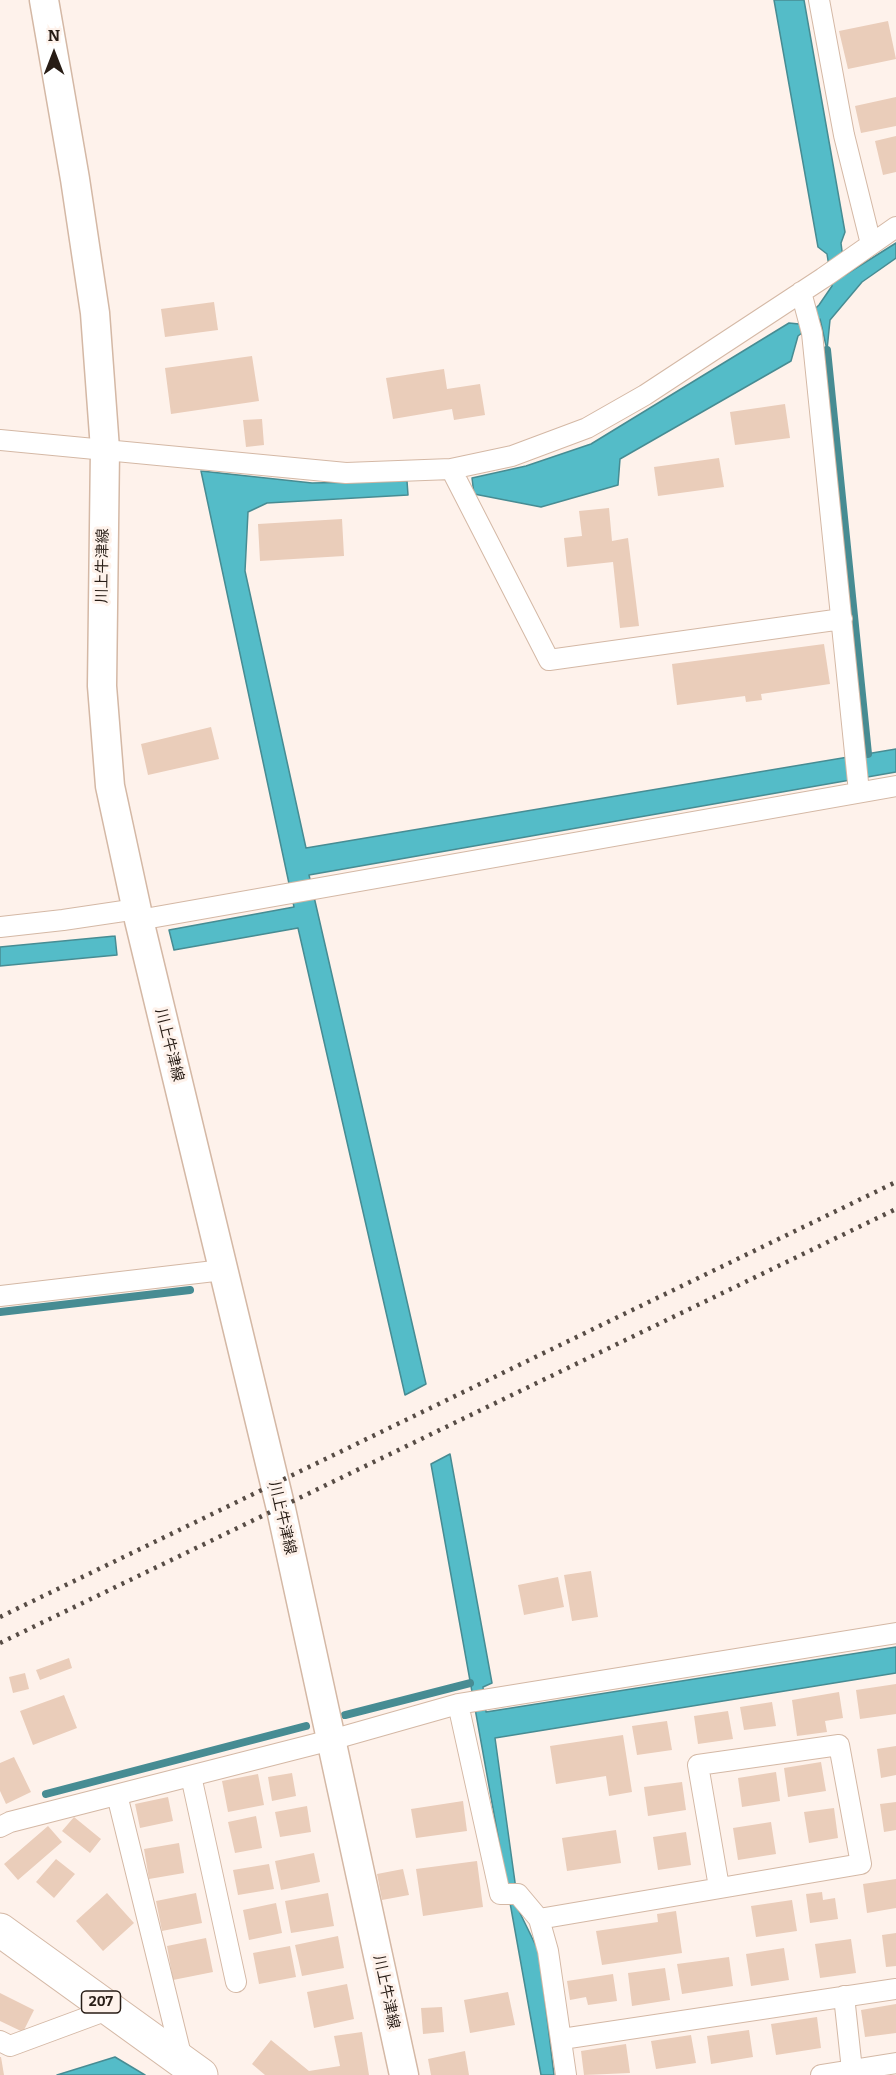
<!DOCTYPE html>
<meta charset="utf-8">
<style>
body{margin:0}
#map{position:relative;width:896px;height:2075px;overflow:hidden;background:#fef2eb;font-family:Bitter,serif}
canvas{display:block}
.north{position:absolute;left:24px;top:24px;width:60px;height:60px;-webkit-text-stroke:4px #fef2eb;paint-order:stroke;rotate:0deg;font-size:16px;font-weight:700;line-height:24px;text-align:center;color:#281d16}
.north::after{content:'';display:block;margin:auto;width:21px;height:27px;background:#281d16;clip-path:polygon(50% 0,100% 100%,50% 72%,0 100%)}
</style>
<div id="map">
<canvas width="896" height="2075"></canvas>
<div class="north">N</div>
</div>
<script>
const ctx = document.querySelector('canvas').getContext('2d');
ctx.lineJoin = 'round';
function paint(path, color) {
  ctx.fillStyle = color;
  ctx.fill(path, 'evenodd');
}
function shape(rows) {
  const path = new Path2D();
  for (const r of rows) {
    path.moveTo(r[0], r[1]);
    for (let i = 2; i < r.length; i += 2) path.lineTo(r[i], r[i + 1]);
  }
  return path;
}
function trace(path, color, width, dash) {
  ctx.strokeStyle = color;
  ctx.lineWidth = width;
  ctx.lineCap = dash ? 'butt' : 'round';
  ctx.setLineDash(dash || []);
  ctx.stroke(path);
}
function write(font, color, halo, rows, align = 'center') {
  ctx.font = font + ' Bitter,"Noto Sans JP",serif';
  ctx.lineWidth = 6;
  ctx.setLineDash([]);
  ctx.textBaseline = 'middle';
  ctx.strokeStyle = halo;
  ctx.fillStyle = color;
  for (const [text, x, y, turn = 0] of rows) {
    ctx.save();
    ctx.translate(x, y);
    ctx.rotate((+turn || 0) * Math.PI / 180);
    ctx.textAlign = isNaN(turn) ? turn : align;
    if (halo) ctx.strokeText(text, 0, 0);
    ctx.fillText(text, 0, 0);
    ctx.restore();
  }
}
const water = shape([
 [774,0,804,0,845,232,841,243,845,275,896,243,896,258,862,282,830,320,827,350,820,319,798,336,791,361,620,459,618,485,541,507,474,494,472,478,526,466,591,444,789,323,799,324,819,305,832,286,827,254,818,247,774,0],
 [201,471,312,483,407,481,408,495,267,503,248,512,245,571,306,848,896,749,896,772,309,875,426,1384,405,1395,298,928,174,950,169,930,294,907,201,471],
 [115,936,117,955,0,966,0,947,115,936],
 [450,1454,492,1683,483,1687,486,1712,896,1647,896,1673,495,1738,519,1911,539,1952,554,2075,541,2075,431,1464,450,1454],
 [115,2057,145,2075,57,2075,115,2057]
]);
const stream = shape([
 [827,350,868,754],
 [0,1312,190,1290],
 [345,1715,470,1683],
 [46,1794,306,1726]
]);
const building = shape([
 [888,21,896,59,848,69,839,31],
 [896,97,896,126,861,133,855,106],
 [896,136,896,172,883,175,875,141],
 [214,302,218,330,165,337,161,309],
 [252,356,259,401,171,414,165,368],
 [444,369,447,389,480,384,485,415,454,420,452,409,393,419,386,378],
 [785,404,790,438,735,445,730,412],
 [262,419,264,445,246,447,243,420],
 [719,458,724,487,658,496,654,467],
 [609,508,612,541,628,538,639,626,620,628,613,562,567,567,564,538,582,536,579,511],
 [342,519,344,556,260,561,258,524],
 [824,644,830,684,761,694,762,700,746,702,745,696,677,705,672,664],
 [211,727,219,759,148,775,141,744],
 [591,1571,598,1617,572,1621,564,1575],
 [558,1577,564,1607,524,1615,518,1585],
 [69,1658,72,1668,40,1680,36,1670],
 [25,1673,29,1689,13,1693,9,1677],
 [896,1684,896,1714,860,1719,856,1690],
 [839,1692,843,1718,825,1721,827,1732,797,1736,792,1700],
 [64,1695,77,1728,33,1745,20,1711],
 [772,1702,776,1726,744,1730,740,1707],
 [728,1711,733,1739,698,1744,694,1716],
 [667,1721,672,1750,637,1755,632,1726],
 [623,1735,632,1792,609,1796,606,1776,556,1784,550,1746],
 [896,1746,896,1775,881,1778,877,1749],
 [14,1757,31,1792,6,1804,0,1791,0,1763],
 [821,1762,826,1791,788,1797,784,1768],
 [776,1772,780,1801,742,1807,738,1778],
 [292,1773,296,1796,272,1801,268,1777],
 [258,1774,264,1805,228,1812,222,1781],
 [682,1782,686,1810,648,1816,644,1787],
 [168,1797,173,1821,140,1828,135,1804],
 [463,1801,467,1831,416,1838,411,1809],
 [896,1802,896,1830,884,1832,880,1804],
 [307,1806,311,1832,280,1837,275,1812],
 [834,1808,838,1838,809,1843,804,1812],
 [256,1816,262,1848,235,1853,228,1822],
 [74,1817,101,1839,90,1853,62,1831],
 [771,1822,776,1854,738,1860,733,1828],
 [48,1826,62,1842,18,1880,4,1864],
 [616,1830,621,1863,567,1871,562,1838],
 [686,1832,691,1865,658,1870,653,1837],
 [179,1843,184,1873,149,1879,144,1849],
 [314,1853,320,1882,281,1890,275,1861],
 [56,1859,75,1874,54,1898,36,1882],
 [477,1861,483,1907,423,1916,416,1869],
 [269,1864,274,1889,238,1895,233,1870],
 [403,1869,409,1895,382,1900,377,1874],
 [896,1879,896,1908,867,1913,863,1884],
 [822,1892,823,1900,835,1898,838,1919,810,1923,806,1894],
 [107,1893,134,1923,103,1951,76,1921],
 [196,1893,202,1923,162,1931,156,1901],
 [328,1893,334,1926,291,1933,285,1901],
 [792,1900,797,1931,756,1937,751,1906],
 [276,1903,282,1933,249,1940,243,1910],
 [676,1911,682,1953,602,1965,596,1931,658,1922,657,1914],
 [896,1933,896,1966,886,1967,882,1935],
 [338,1936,344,1968,302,1976,295,1945],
 [206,1938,213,1972,173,1980,167,1946],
 [851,1939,856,1973,820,1978,815,1944],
 [290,1946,296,1977,259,1984,253,1953],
 [784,1948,789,1980,751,1986,746,1954],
 [729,1957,733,1986,682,1994,677,1964],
 [665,1968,670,2000,632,2006,628,1973],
 [613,1974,617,2001,588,2005,586,1997,570,2000,567,1981],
 [347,1984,354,2019,314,2028,307,1992],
 [508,1992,515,2025,470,2033,464,2000],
 [0,1993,34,2010,23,2032,0,2021],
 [896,2004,896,2033,865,2037,861,2010],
 [442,2007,444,2032,423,2034,421,2008],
 [817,2017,821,2048,776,2055,771,2024],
 [749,2030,753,2057,711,2064,707,2036],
 [362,2032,369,2075,265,2075,252,2064,271,2040,309,2071,340,2066,334,2036],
 [691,2035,696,2063,656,2069,651,2041],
 [626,2044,630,2073,584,2075,581,2051],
 [465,2051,469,2075,431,2075,428,2059],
 [0,2057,1,2057,4,2075,0,2075]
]);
const minor = shape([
 [819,0,844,135,871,244],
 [801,292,812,333,859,792],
 [0,440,346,473,451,469,512,456,587,428,645,395,823,278,896,227],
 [451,469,549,660,842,619],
 [139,920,896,786],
 [0,927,63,920,137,909],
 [0,1296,223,1270],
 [458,1704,500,1894,518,1894,539,1919,548,1951,566,2075],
 [191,1776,236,1982],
 [117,1795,183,2063],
 [0,1827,10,1822,331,1740,458,1704,896,1633],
 [539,1919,861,1864,839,1745,698,1765,719,1887],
 [844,1996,852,2070],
 [562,2039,896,1989],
 [0,2041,10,2046,110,2009],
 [821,2075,896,2063]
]);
const secondary = shape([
 [44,0,75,179,95,313,105,449,102,686,110,786,139,920,281,1509,404,2075]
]);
const trunk = shape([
 [0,1930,201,2075]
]);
const rail = shape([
 [0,1617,896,1182],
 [0,1643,896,1209]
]);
const shields = [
 [101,2002,39]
];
const shieldNames = [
 ["207",101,2002]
];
const streetNames = [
 ["川上牛津線",103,566,-89],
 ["川上牛津線",169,1045,76],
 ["川上牛津線",282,1518,77],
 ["川上牛津線",386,1992,78]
];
paint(water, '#54bcc8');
trace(water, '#478c93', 1.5);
trace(stream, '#478c93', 8);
paint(building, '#eacdba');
trace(minor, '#d4b8a5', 22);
trace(secondary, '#d4b8a5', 31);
trace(trunk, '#d4b8a5', 35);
trace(minor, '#fff', 20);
trace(secondary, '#fff', 28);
trace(trunk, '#fff', 33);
trace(rail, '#574c45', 4.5, [3, 6]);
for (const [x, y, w] of shields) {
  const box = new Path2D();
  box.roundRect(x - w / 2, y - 11, w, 22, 4.5);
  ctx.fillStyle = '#fef2eb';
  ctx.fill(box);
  trace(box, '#281d16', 1.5);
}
write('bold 14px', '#281d16', null, shieldNames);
write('15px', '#281d16', '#fef2eb', streetNames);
</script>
